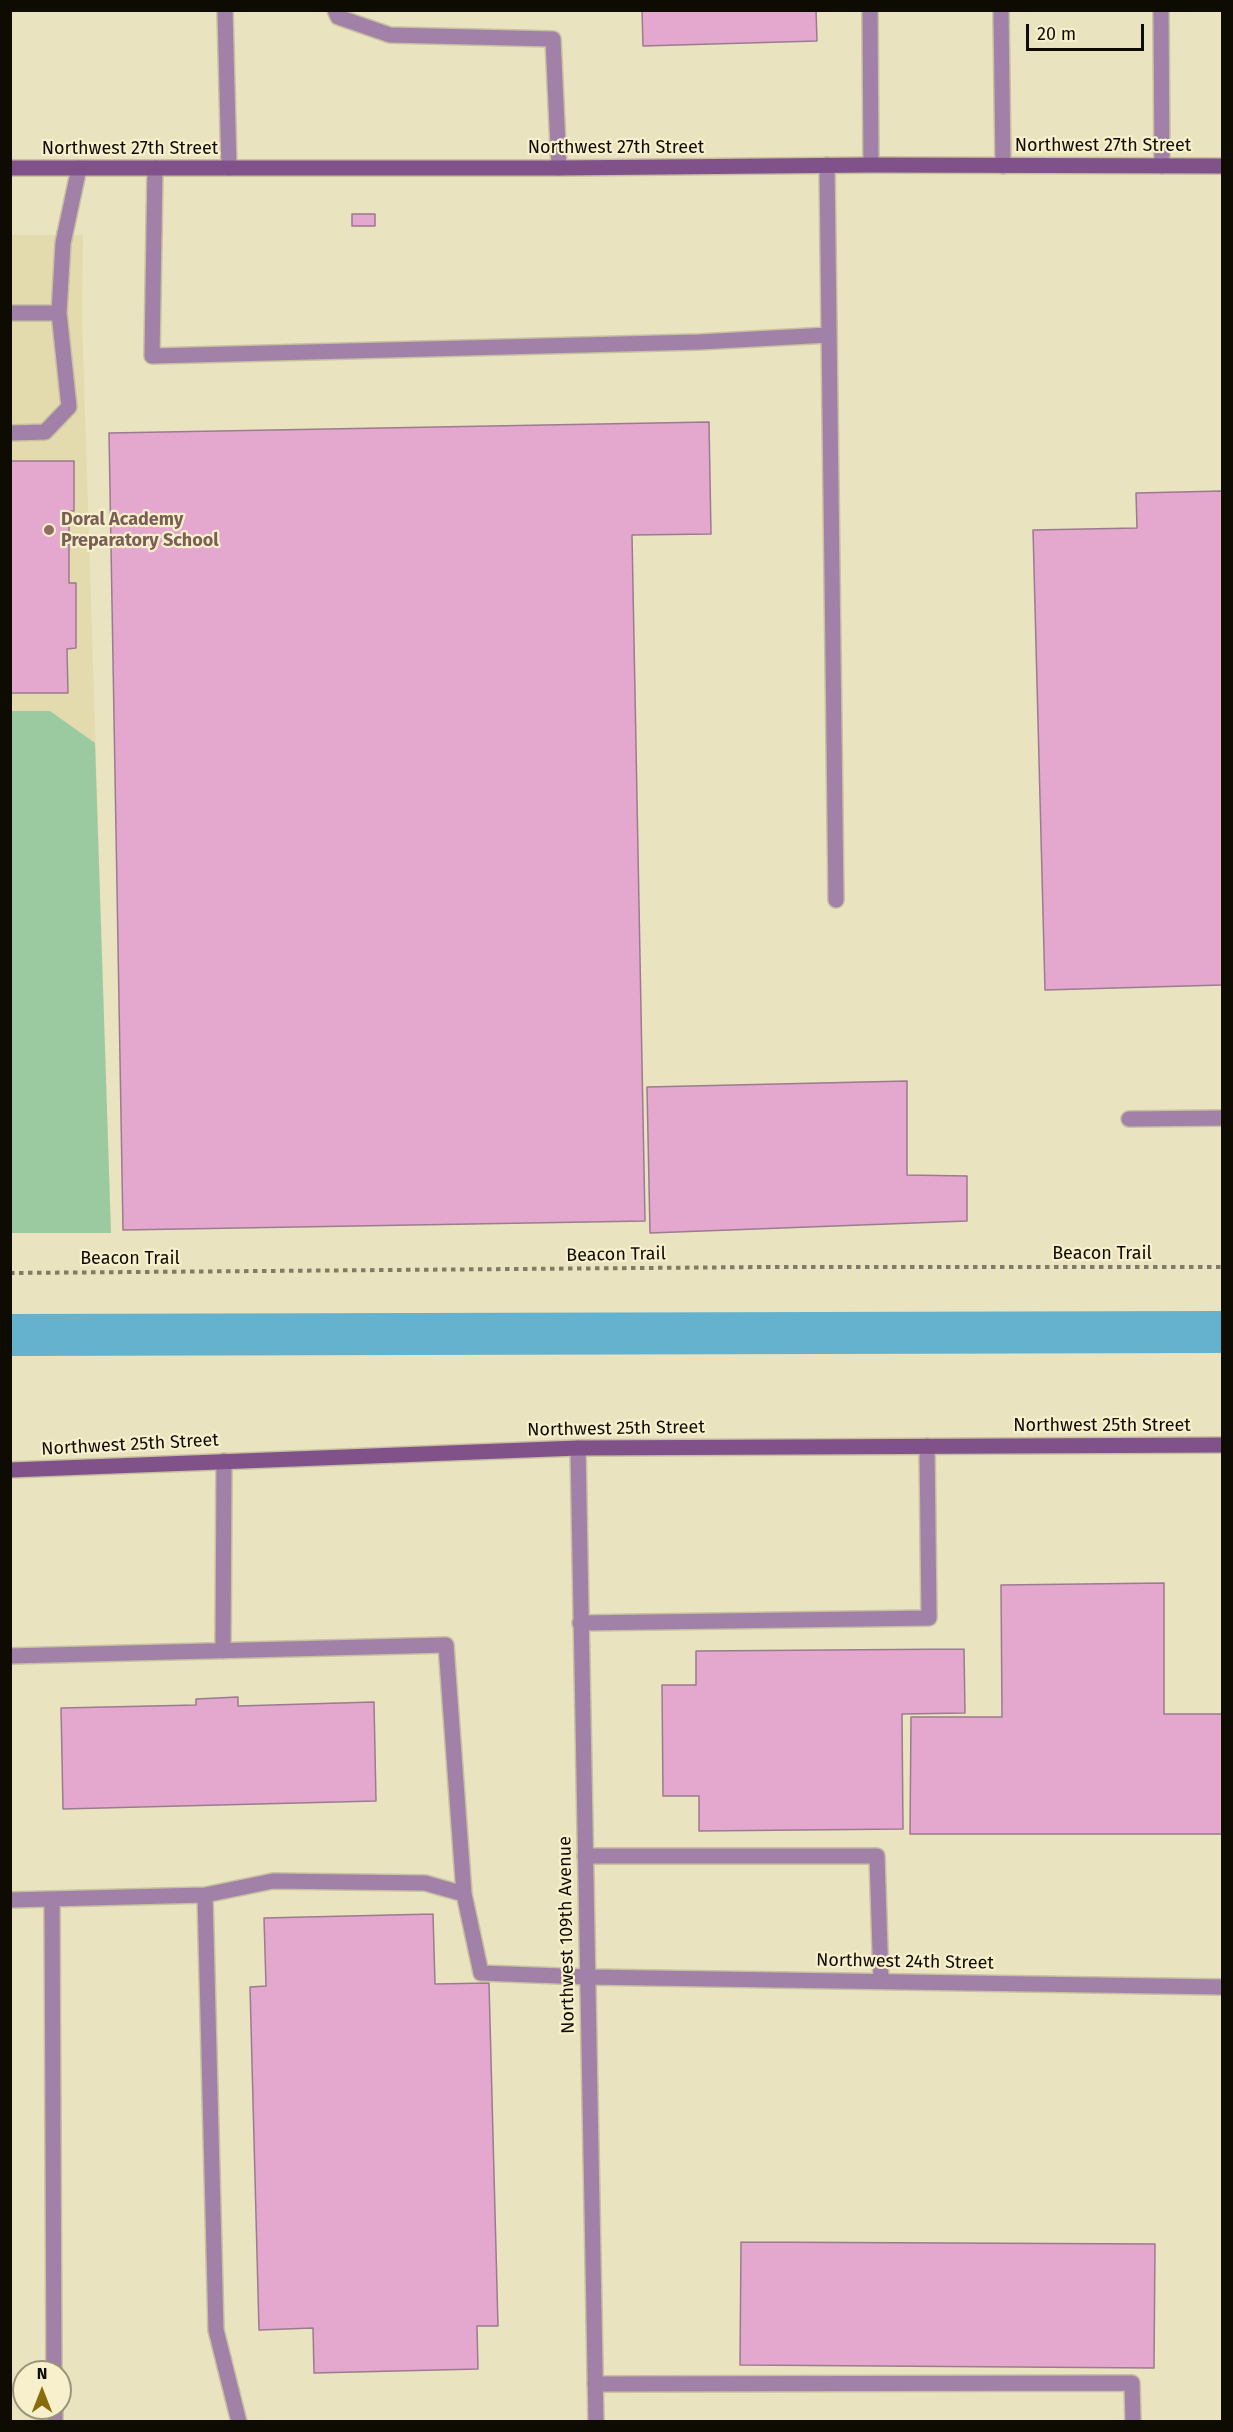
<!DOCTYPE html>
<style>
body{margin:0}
#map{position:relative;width:1233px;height:2432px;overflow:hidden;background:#eae3bf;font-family:"Fira Sans",sans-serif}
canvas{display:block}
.frame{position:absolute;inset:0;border:12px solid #0e0b02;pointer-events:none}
.north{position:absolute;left:12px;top:2360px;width:60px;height:60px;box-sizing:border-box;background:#f8f0cc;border:2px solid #9a947b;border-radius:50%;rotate:0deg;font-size:16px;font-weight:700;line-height:24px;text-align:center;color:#0e0b02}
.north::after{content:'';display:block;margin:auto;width:21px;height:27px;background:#886c0b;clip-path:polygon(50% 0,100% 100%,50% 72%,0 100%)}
.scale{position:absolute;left:1026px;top:24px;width:118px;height:27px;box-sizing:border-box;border:3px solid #0e0b02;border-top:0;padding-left:8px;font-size:18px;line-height:21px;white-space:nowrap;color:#0e0b02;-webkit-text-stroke:4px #f8f0cc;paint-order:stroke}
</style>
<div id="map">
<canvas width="1233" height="2432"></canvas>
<div class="frame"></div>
<div class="north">N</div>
<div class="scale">20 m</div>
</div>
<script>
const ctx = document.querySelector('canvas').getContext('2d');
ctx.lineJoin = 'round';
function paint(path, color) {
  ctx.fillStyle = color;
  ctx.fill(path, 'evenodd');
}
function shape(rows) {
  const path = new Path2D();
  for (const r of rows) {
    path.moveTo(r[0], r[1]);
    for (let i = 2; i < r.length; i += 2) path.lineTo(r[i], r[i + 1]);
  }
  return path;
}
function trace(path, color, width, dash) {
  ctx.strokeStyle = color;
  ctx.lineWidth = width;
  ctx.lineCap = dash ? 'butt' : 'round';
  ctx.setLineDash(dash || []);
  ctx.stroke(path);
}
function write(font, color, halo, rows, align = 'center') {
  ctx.font = font + ' "Fira Sans",sans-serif';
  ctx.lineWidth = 4.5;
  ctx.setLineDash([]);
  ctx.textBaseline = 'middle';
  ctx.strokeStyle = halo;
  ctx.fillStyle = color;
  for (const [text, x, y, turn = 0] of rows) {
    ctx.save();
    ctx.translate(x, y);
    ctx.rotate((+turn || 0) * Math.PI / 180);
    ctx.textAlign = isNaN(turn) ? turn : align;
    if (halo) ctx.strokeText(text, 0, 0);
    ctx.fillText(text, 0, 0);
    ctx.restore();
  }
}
const built = shape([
 [11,235,83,235,82,316,111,1233,11,1233]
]);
const green = shape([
 [11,711,50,711,95,743,111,1233,11,1233]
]);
const canal = shape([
 [10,1335,1222,1332]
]);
const building = shape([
 [642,10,816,10,817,41,643,46,642,10],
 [352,214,375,214,375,226,352,226,352,214],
 [709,422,711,534,632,535,645,1221,123,1230,109,433,709,422],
 [10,461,74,461,74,511,69,511,69,583,76,583,76,648,67,649,68,693,10,693,10,461],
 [1222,491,1222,985,1045,990,1033,530,1137,528,1136,493,1222,491],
 [907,1081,907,1175,967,1176,967,1221,650,1233,647,1087,907,1081],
 [1164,1583,1164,1714,1222,1714,1222,1834,910,1834,911,1717,1002,1717,1001,1585,1164,1583],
 [964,1649,965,1713,902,1714,903,1829,699,1831,699,1796,663,1796,662,1685,696,1685,696,1651,964,1649],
 [238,1697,238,1706,374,1702,376,1801,63,1809,61,1708,196,1705,196,1699,238,1697],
 [433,1914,435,1984,489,1983,498,2326,477,2326,478,2369,314,2373,313,2328,259,2330,250,1987,266,1986,264,1918,433,1914],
 [741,2242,1155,2244,1154,2368,740,2365,741,2242]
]);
const path = shape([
 [10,1273,766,1267,1222,1267]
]);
const lane = shape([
 [335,10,338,17,390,35,553,39,559,168],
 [870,10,871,165],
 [1001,10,1003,166],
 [1161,10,1162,166],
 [827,165,836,900],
 [155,168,152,356,699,342,828,335],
 [10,313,59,313],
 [10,433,45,432,69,407,59,313,63,243,79,168],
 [1129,1119,1222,1118],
 [580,1623,929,1618,927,1446],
 [223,1651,224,1461],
 [10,1656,446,1645,464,1894],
 [585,1856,877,1856,881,1981],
 [205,1895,216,2330,239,2422],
 [52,1899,54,2372],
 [10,1900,205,1895,273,1881,425,1883,464,1894,481,1973,587,1977],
 [595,2384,1132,2383,1133,2422],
 [55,2408,55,2422]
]);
const street = shape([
 [225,10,229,168],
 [578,1448,596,2422],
 [587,1977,1222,1987]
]);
const secondary = shape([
 [10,168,559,168,871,165,1222,166],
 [10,1470,578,1448,1222,1445]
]);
const markers = [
 [49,530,6,"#8d6e63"]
];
const streetNames = [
 ["Northwest 27th Street",1103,146],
 ["Northwest 27th Street",616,148],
 ["Northwest 27th Street",130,149],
 ["Beacon Trail",1102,1254],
 ["Beacon Trail",616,1255,-1],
 ["Beacon Trail",130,1259],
 ["Northwest 25th Street",1102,1426],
 ["Northwest 25th Street",616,1429,-1],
 ["Northwest 25th Street",130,1445,-3],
 ["Northwest 109th Avenue",567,1935,-91],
 ["Northwest 24th Street",905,1962,1]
];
const educationNames = [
 ["Doral Academy",61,520],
 ["Preparatory School",61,541]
];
paint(built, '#e3daae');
paint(green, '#9ccaa0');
trace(canal, '#64b2cd', 42);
paint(building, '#e4a7cd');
trace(building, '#9b7b8f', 1.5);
trace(lane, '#c7c0a1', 18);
trace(street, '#c7c0a1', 18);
trace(secondary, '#c7c0a1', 18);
trace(path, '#807b64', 4, [4.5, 4.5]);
trace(lane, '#a181a7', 15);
trace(street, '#a181a7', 15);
trace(secondary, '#805289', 15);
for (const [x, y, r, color] of markers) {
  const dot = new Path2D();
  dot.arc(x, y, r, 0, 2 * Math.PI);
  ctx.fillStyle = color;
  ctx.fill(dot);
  trace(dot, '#f8f0cc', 2);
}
write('18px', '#0e0b02', '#f8f0cc', streetNames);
write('bold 18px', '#785e54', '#f8f0cc', educationNames, 'left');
</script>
